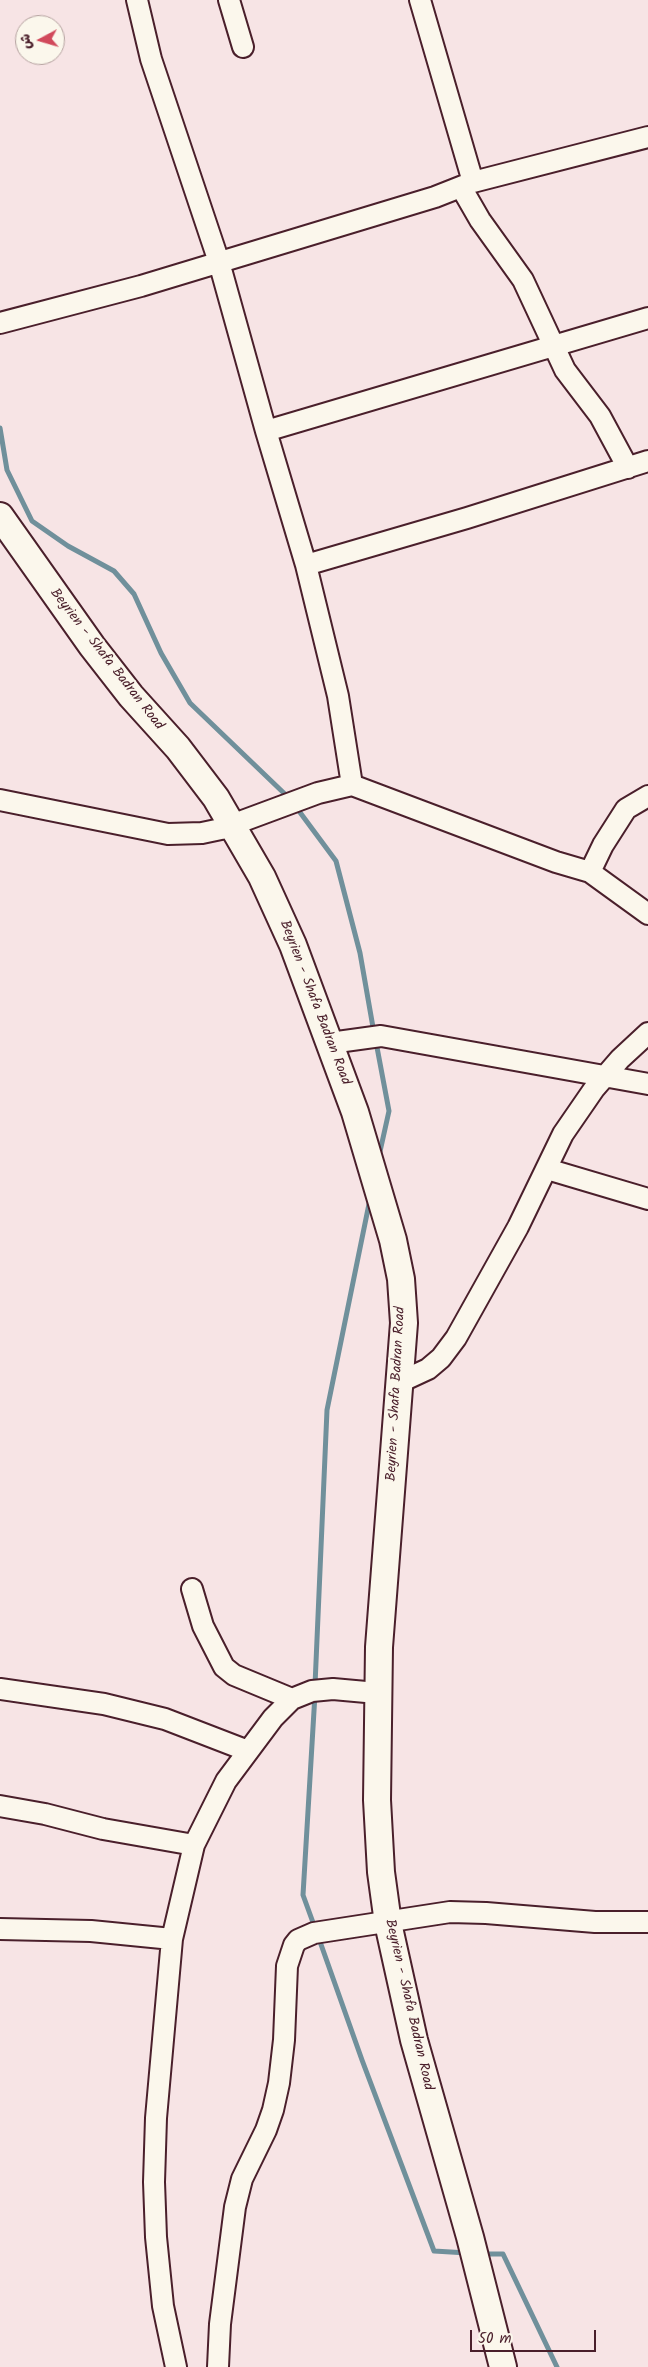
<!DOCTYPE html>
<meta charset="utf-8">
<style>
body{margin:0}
#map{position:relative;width:648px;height:2367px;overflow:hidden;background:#f7e4e5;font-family:Kalam,"Playpen Sans Arabic",sans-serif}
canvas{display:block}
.north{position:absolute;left:15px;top:15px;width:50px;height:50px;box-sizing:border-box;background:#fbf7ec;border:1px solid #b4a19f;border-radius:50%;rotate:264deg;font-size:14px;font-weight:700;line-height:20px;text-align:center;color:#4a1f2b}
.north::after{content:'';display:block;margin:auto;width:18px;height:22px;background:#d1495b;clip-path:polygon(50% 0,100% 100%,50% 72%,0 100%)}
.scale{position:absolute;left:470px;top:2330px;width:126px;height:22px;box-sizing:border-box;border:2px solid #4a1f2b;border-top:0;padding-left:6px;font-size:15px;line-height:18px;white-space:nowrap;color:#4a1f2b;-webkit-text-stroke:4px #fbf7ec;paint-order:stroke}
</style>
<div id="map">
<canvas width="648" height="2367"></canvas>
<div class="north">ش</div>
<div class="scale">50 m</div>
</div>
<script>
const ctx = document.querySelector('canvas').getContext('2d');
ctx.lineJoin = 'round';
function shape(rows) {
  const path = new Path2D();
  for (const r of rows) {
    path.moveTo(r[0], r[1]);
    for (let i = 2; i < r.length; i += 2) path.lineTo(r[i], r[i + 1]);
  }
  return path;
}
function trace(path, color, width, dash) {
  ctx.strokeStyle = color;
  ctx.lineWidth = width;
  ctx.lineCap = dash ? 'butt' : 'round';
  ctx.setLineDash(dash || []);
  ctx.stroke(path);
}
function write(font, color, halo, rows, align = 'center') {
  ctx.font = font + ' Kalam,sans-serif';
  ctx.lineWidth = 4;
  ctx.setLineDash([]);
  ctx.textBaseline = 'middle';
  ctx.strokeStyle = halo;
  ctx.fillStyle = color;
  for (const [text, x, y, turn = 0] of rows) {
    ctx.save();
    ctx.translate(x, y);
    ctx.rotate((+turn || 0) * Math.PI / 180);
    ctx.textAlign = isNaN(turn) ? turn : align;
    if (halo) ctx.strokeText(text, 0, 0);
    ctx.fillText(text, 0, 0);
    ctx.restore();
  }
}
const stream = shape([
 [0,428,7,470,32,521,68,546,114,571,134,594,161,653,190,703,289,798],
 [296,807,336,861,360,953,374,1033],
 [376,1042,389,1111,379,1156],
 [315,1685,327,1410,370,1199],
 [315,1694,303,1895,315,1928],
 [318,1936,362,2060,434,2251,467,2253],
 [483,2254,503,2254,557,2367]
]);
const minor = shape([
 [137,0,151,59,219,262,266,431,306,565,338,696,352,785],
 [229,0,243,47],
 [420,0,473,182],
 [461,187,480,220,523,280,565,370,600,416,628,468],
 [0,323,141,286,435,197,473,182,648,137],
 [266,431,648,318],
 [306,565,467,518,648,461],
 [0,800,168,834,202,833,221,829,318,793,352,785,556,862,590,872,648,914],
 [590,872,603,845,626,809,648,796],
 [330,1043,381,1036,648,1084],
 [547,1169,648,1199],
 [400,1382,428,1369,441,1358,456,1338,518,1227,563,1134,594,1089,620,1059,648,1033],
 [192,1589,203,1626,224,1667,234,1675,292,1699],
 [0,1689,104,1704,165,1719,248,1751],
 [0,1806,45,1814,103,1829,194,1845],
 [0,1929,91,1931,172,1939],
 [176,2367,163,2306,156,2237,154,2182,156,2118,172,1939,194,1845,226,1781,273,1718,292,1699,312,1691,333,1689,377,1693],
 [218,2367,220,2324,235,2207,242,2179,266,2130,273,2110,279,2083,284,2040,287,1966,294,1945,298,1940,314,1933,450,1912,486,1913,595,1922,648,1922]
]);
const major = shape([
 [0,516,92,646,131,696,178,748,216,798,262,877,293,945,355,1112,393,1240,401,1279,404,1323,379,1647,377,1800,381,1872,388,1923,414,2040,470,2237,503,2367]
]);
const streetNames = [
 ["Beyrien - Shafa Badran Road",106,660,52],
 ["Beyrien - Shafa Badran Road",314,1003,69],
 ["Beyrien - Shafa Badran Road",397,1394,-87],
 ["Beyrien - Shafa Badran Road",408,2005,77]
];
trace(stream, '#70909b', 5);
trace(minor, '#4a1f2b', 24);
trace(major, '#4a1f2b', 30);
trace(minor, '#fbf7ec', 20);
trace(major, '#fbf7ec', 26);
write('14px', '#4a1f2b', '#fbf7ec', streetNames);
</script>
